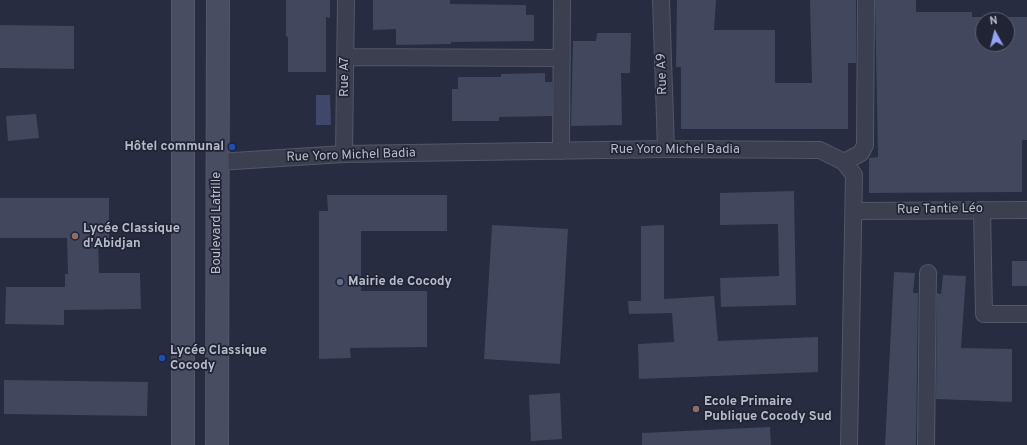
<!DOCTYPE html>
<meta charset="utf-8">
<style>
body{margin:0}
#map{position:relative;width:1027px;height:445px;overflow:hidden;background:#272c40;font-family:Overpass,sans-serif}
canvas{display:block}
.north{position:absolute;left:975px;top:12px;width:40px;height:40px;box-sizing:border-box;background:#202435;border:1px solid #5c6071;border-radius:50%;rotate:353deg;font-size:11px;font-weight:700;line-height:16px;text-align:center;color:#b7bbca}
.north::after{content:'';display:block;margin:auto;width:14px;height:18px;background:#93a4f4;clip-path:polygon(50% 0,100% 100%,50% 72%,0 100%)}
</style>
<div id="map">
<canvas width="1027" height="445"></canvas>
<div class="north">N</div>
</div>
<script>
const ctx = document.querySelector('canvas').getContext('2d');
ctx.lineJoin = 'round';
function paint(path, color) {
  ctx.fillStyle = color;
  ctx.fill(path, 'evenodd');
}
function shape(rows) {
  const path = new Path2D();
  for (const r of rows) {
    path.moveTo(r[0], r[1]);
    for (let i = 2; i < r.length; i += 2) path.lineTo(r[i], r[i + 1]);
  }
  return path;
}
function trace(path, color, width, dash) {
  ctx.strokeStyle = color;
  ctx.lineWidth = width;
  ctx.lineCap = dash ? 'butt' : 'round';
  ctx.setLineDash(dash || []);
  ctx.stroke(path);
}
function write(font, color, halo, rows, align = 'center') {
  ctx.font = font + ' Overpass,sans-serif';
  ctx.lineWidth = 3.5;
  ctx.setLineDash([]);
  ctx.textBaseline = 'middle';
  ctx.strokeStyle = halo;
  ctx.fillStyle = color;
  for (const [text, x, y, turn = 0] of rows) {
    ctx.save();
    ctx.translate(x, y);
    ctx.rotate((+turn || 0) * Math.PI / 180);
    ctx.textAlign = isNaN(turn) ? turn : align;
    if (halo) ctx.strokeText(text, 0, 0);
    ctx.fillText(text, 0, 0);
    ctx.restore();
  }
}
const water = shape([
 [316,95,330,95,331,125,316,125]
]);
const building = shape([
 [286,0,330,0,330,18,326,17,326,72,288,72,288,37,286,36],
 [373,0,450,0,450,4,526,5,526,15,534,15,534,41,451,42,451,44,396,45,396,29,373,30],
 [677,0,716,0,714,30,775,30,775,83,812,83,810,0,856,0,856,63,848,63,848,129,681,129,681,67,676,67],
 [875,0,916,0,916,12,972,12,972,17,1027,17,1027,140,1022,140,1022,192,869,193,869,158,878,157],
 [983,20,1007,20,1007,44,983,44],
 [0,25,74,26,74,69,0,68],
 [597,33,631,33,630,73,621,73,622,125,571,126,573,41,596,41],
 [545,73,545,82,552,82,552,116,499,117,499,121,452,121,452,89,458,89,458,77,501,77,501,74],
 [36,114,39,138,8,141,6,116],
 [794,191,796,305,721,307,720,278,779,276,778,224,720,225,720,193],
 [327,195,447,195,447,231,361,231,361,291,427,291,427,347,350,348,351,358,319,359,319,211,328,211],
 [0,198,109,198,109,238,98,238,99,273,140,273,141,309,64,310,64,325,5,324,6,287,65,287,65,274,68,274,67,238,0,238],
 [492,225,568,229,560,364,484,359],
 [664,225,664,299,714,296,718,341,818,337,818,372,639,379,638,344,674,342,672,313,629,314,628,301,641,301,641,226],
 [1012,261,1027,261,1027,286,1012,286],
 [894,272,915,273,913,293,918,293,916,445,885,445],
 [943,275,966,276,961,348,1012,349,1012,402,936,399,937,293,941,294],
 [4,380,148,382,147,416,4,414],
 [560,393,562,439,531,441,529,395],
 [770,427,771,445,642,445,642,433]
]);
const street = shape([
 [661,0,666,149],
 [345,57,562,58],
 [561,151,562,0],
 [344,154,346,0],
 [218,162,344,154,666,149,820,150,844,162,854,175,849,445],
 [844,162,861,153,865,145,866,0],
 [982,210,984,314,1027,314],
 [854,211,1027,210],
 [926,445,928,273]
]);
const secondary = shape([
 [183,445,183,0],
 [217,445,218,0]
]);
const markers = [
 [232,147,4,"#1a4fb4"],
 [75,236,4,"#8d6e63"],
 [340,282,4,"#5c6f8a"],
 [162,358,4,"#1a4fb4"],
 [696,409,4,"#8d6e63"]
];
const streetNames = [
 ["Rue A9",663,74,-92],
 ["Rue A7",345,77,-90],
 ["Rue Yoro Michel Badia",675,150],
 ["Rue Yoro Michel Badia",351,156,-2],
 ["Rue Tantie Léo",940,210,-1],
 ["Boulevard Latrille",217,223,-90]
];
const poiNames = [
 ["Hôtel communal",224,147,"right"],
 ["Lycée Classique",83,229],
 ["d'Abidjan",83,244],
 ["Mairie de Cocody",348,282],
 ["Lycée Classique",170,351],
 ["Cocody",170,366],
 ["Ecole Primaire",704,402],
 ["Publique Cocody Sud",704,417]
];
paint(water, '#3f486a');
paint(building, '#41475d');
trace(street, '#535767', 18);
trace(secondary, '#535767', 24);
trace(street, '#3b3f4f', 16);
trace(secondary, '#494d62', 22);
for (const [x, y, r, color] of markers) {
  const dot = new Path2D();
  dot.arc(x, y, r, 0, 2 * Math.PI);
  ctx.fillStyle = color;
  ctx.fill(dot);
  trace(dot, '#202435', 1.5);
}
write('13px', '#b7bbca', '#202435', streetNames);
write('bold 13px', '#b7bbca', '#202435', poiNames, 'left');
</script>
